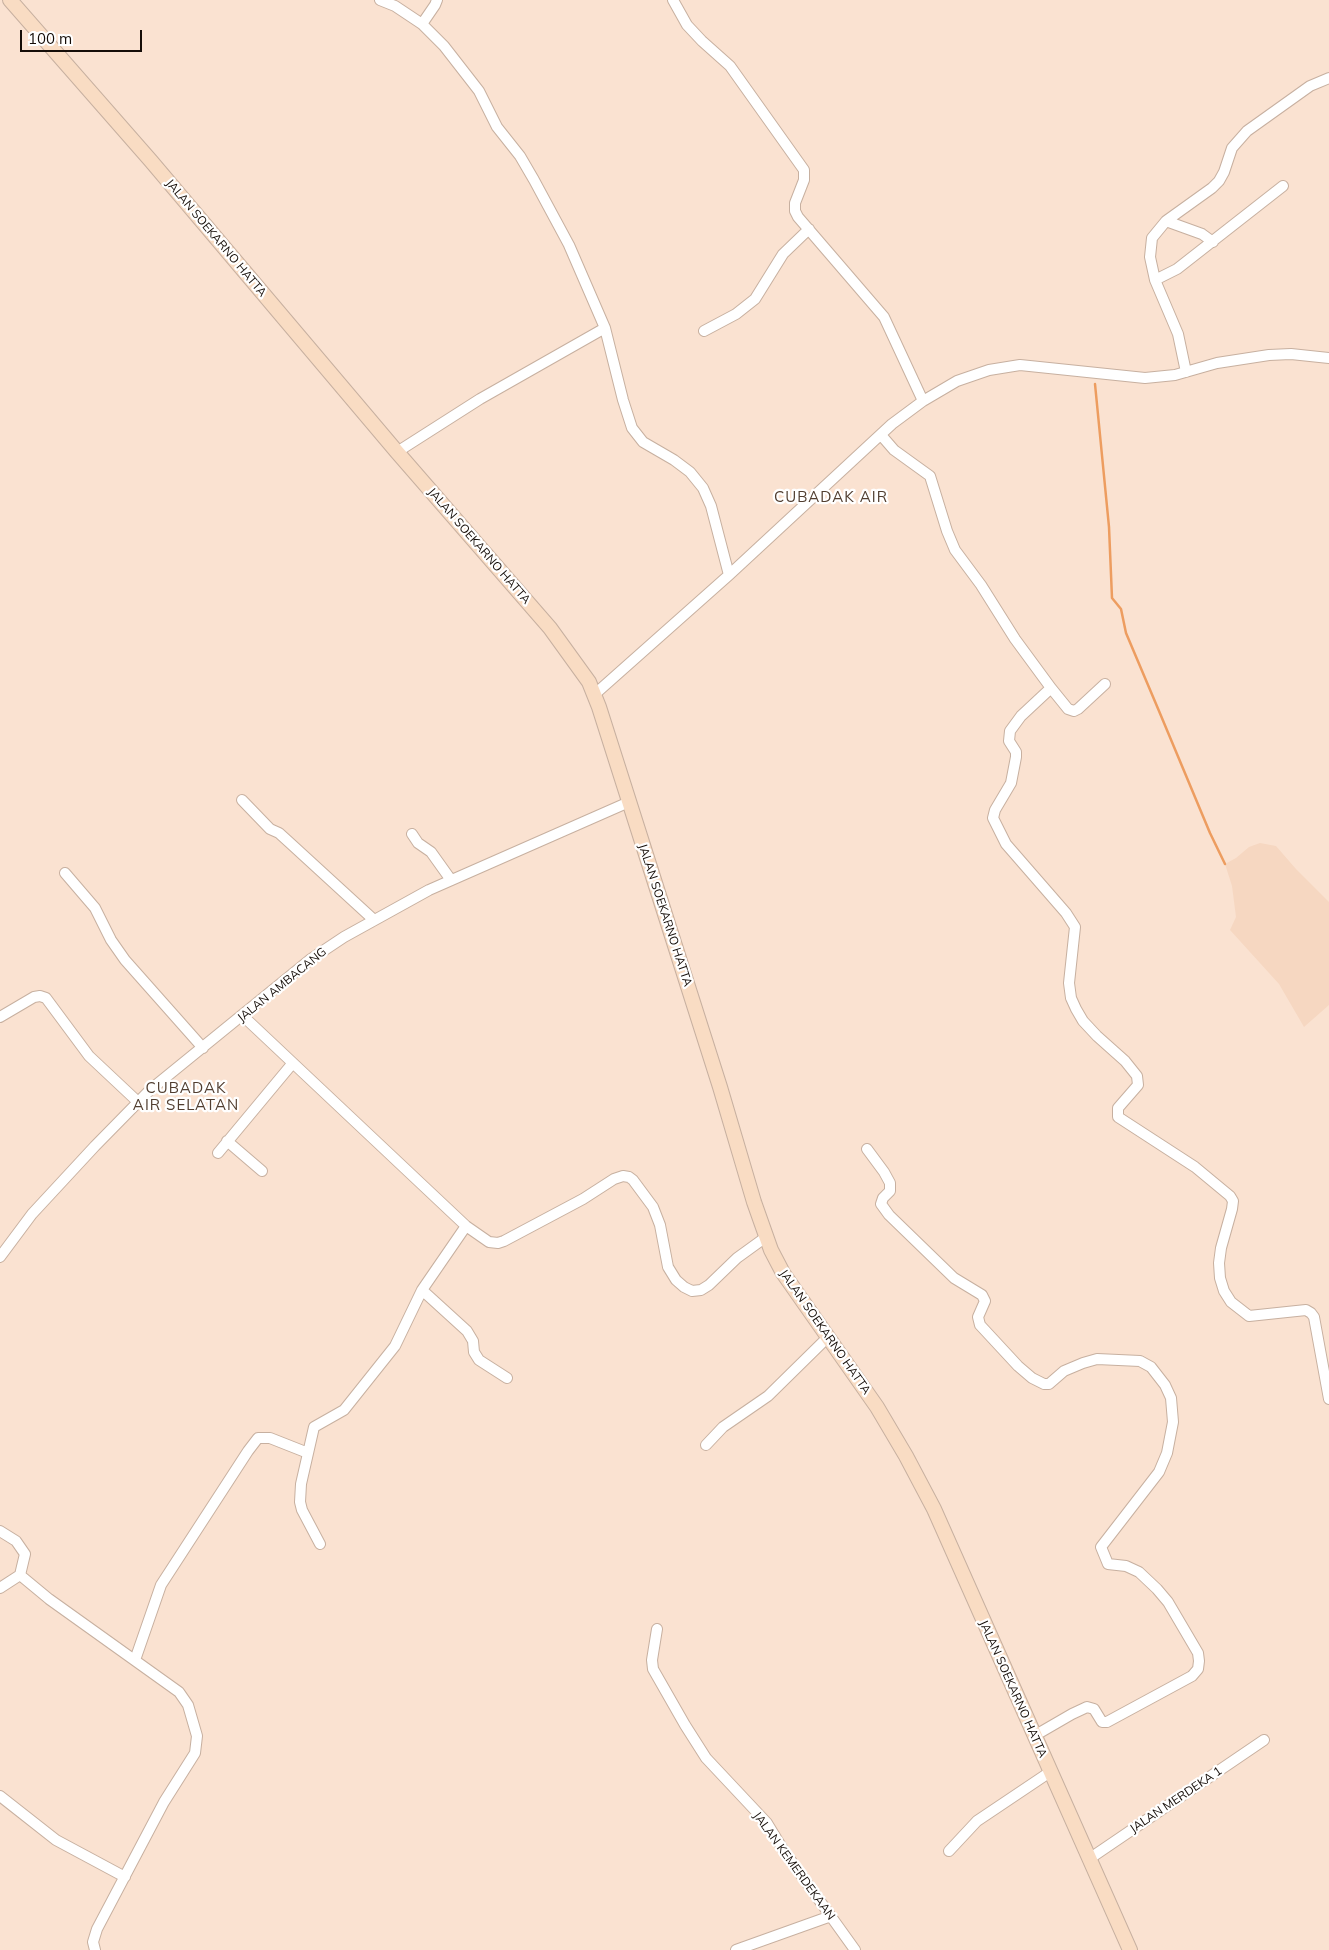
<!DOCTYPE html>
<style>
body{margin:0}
#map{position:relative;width:1329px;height:1950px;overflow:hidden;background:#fae2d1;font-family:Mulish,sans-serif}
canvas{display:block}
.scale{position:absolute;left:20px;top:30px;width:122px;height:22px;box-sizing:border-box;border:2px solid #150d08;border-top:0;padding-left:6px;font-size:15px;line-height:18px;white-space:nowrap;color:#150d08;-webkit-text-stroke:4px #fff;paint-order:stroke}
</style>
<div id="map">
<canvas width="1329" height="1950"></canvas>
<div class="scale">100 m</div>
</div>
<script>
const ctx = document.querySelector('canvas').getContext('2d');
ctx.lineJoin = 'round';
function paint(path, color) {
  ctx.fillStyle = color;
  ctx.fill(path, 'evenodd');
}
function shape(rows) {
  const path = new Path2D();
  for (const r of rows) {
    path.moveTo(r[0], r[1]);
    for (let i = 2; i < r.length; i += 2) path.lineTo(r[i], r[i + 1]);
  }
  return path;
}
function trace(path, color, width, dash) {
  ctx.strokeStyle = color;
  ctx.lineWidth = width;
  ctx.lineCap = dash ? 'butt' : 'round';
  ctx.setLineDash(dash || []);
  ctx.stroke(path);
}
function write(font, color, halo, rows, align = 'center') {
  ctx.font = font + ' Mulish,sans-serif';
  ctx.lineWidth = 4.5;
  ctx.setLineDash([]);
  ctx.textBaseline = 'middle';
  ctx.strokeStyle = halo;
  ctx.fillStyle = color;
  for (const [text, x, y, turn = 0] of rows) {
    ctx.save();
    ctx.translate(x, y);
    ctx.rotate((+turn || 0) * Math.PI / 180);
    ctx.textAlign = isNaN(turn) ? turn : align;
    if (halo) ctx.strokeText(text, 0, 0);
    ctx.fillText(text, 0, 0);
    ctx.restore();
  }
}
const built = shape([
 [1260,843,1276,846,1296,869,1329,902,1329,1005,1304,1027,1279,984,1230,930,1236,917,1232,886,1225,864,1236,858,1249,847]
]);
const stream = shape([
 [1095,384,1109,527,1112,598,1121,609,1126,633,1159,711,1210,833,1225,864]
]);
const street = shape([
 [380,0,395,6,422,24,444,46,479,91,497,127,520,156,534,180,569,245,605,328,480,399,397,452],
 [673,0,687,25,702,41,730,66,804,170,804,180,795,203,795,211,798,217,884,317,923,401],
 [422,24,435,5,437,0],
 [1166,221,1202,234,1213,242],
 [1155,280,1177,269,1283,186],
 [605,328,623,400,632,428,643,442,674,460,690,472,703,488,711,506,729,575],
 [704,331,736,314,755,299,783,254,809,229],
 [1186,372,1178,334,1155,280,1150,257,1152,238,1166,221,1212,188,1219,181,1224,172,1232,148,1247,131,1310,86,1329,78],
 [881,435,894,450,930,476,947,531,955,550,981,585,1015,639,1051,688,1021,716,1010,731,1009,741,1016,752,1016,757,1011,783,995,810,993,818,1006,844,1066,913,1075,927,1069,983,1071,998,1076,1009,1083,1021,1097,1036,1125,1061,1137,1076,1138,1085,1118,1108,1118,1117,1195,1167,1230,1196,1233,1201,1232,1209,1221,1248,1219,1263,1220,1278,1224,1291,1231,1302,1249,1316,1306,1310,1311,1313,1314,1317,1329,1399],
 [1051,688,1068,709,1074,711,1078,709,1105,684],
 [595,694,729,575,892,424,923,401,957,381,989,370,1020,365,1145,378,1175,375,1217,363,1269,355,1291,354,1329,358],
 [242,800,270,829,279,833,290,843,374,920],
 [412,834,418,843,431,852,451,880],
 [65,873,95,908,111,940,125,960,203,1048],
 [243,1016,466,1226,489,1242,498,1243,504,1241,583,1199,614,1179,623,1176,629,1177,633,1180,653,1207,660,1225,668,1267,676,1280,684,1287,692,1291,701,1290,709,1285,737,1258,766,1237],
 [0,1017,34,997,40,996,46,998,89,1056,138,1102],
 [227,1141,262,1171],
 [867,1149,884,1172,890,1183,890,1191,883,1198,881,1204,889,1215,954,1278,982,1295,985,1301,978,1317,980,1325,1018,1366,1032,1378,1044,1384,1049,1384,1064,1371,1083,1363,1097,1359,1140,1361,1151,1367,1165,1385,1171,1398,1173,1422,1167,1453,1159,1472,1101,1547,1108,1564,1126,1566,1139,1572,1157,1589,1168,1602,1198,1653,1199,1661,1198,1669,1192,1676,1107,1722,1102,1722,1094,1709,1087,1707,1072,1714,1034,1736],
 [218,1153,292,1064],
 [0,1257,32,1214,95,1146,150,1090,311,959,344,937,429,890,629,802],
 [422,1290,467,1331,473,1341,474,1352,479,1360,507,1378],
 [706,1445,723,1427,768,1396,827,1338],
 [0,1531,16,1541,25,1554,20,1575,0,1588],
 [320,1544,302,1510,300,1502,301,1484,314,1427,344,1410,395,1346,422,1290,466,1226],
 [20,1575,49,1599,179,1692,188,1705,197,1736,195,1753,164,1802,97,1929,93,1942,95,1950],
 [657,1629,652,1660,653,1669,685,1725,706,1758,767,1823,784,1851,855,1950],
 [135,1660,161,1585,248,1451,258,1438,270,1438,308,1453],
 [0,1796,56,1840,125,1877],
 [949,1851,977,1821,1050,1772],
 [1089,1859,1264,1740],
 [736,1950,831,1916]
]);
const secondary = shape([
 [10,0,151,161,397,452,550,628,589,682,599,707,720,1087,754,1202,771,1250,783,1273,877,1407,906,1456,934,1509,1130,1950]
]);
const streetNames = [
 ["JALAN SOEKARNO HATTA",216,238,50],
 ["JALAN SOEKARNO HATTA",479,546,49],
 ["JALAN SOEKARNO HATTA",665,915,72],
 ["JALAN AMBACANG",282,985,-39],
 ["JALAN SOEKARNO HATTA",825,1332,55],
 ["JALAN SOEKARNO HATTA",1013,1689,66],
 ["JALAN MERDEKA 1",1176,1800,-34],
 ["JALAN KEMERDEKAAN",794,1866,54]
];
const quarterNames = [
 ["CUBADAK AIR",831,497],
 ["CUBADAK",186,1088],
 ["AIR SELATAN",186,1105]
];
paint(built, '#f6d7c1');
trace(stream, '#ed9d60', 2.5);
trace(street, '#c7b0a0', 12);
trace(secondary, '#c7b0a0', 16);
trace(street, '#fff', 10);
trace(secondary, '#f9dcc3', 14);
write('12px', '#150d08', '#fff', streetNames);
ctx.letterSpacing = '1px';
write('15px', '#513e30', '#fff', quarterNames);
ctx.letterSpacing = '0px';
</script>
